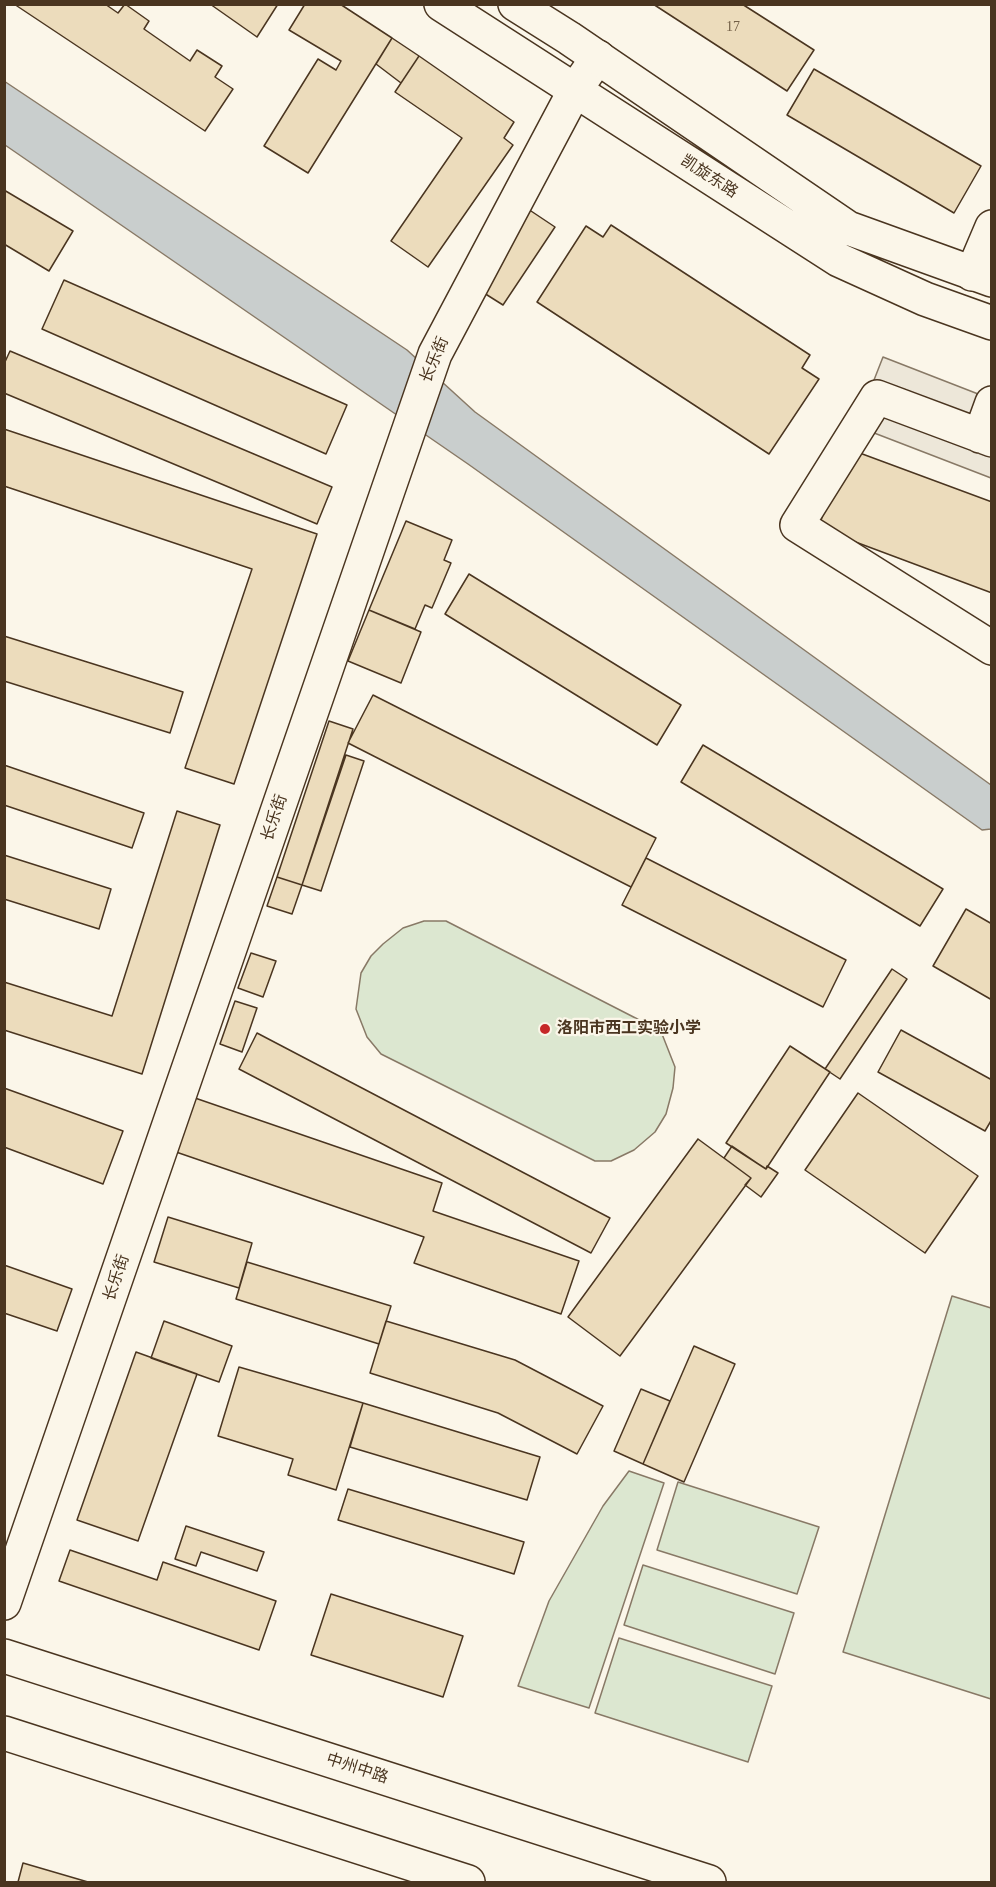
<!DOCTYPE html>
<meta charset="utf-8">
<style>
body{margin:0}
#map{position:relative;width:996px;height:1887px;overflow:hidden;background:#fbf6e9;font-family:"Times New Roman",serif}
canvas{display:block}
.frame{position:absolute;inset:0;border:6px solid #4a3520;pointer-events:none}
</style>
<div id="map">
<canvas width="996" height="1887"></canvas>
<div class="frame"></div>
</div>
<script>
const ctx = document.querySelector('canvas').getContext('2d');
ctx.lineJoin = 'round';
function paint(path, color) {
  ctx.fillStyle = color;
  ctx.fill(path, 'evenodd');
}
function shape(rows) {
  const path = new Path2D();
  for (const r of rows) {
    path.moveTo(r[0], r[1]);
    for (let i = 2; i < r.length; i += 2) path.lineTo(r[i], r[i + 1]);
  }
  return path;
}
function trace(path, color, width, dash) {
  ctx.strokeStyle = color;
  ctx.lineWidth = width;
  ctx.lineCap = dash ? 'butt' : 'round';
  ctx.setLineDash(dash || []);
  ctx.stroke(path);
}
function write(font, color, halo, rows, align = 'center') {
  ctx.font = font + ' "Times New Roman","Noto Sans SC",serif';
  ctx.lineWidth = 4.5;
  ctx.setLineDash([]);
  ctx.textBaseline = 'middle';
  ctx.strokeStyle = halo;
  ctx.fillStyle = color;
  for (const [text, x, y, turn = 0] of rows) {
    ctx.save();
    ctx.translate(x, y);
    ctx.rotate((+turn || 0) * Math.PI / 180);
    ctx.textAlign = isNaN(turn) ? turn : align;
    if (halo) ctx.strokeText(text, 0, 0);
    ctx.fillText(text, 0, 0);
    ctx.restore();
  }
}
const green = shape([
 [424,921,446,921,655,1028,662,1034,675,1067,673,1088,666,1114,655,1132,634,1150,611,1161,595,1161,381,1054,367,1037,356,1009,361,973,371,956,383,944,403,928,424,921],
 [952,1296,991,1308,991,1699,843,1652,952,1296],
 [629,1471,664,1483,589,1708,518,1686,549,1601,603,1506,629,1471],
 [678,1482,819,1527,797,1594,657,1550,678,1482],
 [643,1565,794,1613,775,1674,624,1625,643,1565],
 [619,1638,772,1686,748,1762,595,1713,619,1638]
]);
const parking = shape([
 [883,357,991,399,991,478,856,426,883,357]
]);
const water = shape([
 [4,81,407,350,475,412,991,785,991,829,982,830,468,464,5,145,4,81]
]);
const building = shape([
 [14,4,105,4,118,13,125,4,149,21,144,29,190,61,197,50,222,66,215,77,233,89,205,131,14,4],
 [210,4,278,4,257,37,210,4],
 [305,4,340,4,392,38,308,173,264,146,318,59,336,70,341,61,289,30,305,4],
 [653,4,742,4,814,50,787,91,653,4],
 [392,38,419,56,401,83,376,64,392,38],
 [419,56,514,122,504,138,513,145,428,267,391,241,462,138,395,92,419,56],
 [814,69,981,166,954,213,787,115,814,69],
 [4,190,73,231,49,271,4,244,4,190],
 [528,209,555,227,503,305,476,288,528,209],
 [611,225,810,355,802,368,819,379,769,454,537,302,586,226,603,237,611,225],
 [64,280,347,405,326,454,42,329,64,280],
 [10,351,332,487,317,524,4,393,4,364,10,351],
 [4,429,317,534,234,784,185,768,252,569,4,486,4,429],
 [857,452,992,502,992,593,818,528,843,461,857,452],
 [406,521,452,540,444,560,451,563,432,608,425,605,415,629,369,610,406,521],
 [469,574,681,705,657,745,445,614,469,574],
 [369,610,421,632,401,683,348,661,369,610],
 [4,636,183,692,170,733,4,681,4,636],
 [373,695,656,838,631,887,348,743,373,695],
 [329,721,353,729,302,885,277,877,329,721],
 [703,745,943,889,920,926,681,782,703,745],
 [346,755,364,761,321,891,302,885,346,755],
 [4,765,144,813,132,848,4,805,4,765],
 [177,811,220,825,142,1074,4,1030,4,982,112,1016,177,811],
 [4,855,111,889,99,929,4,899,4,855],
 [646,858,846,960,823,1007,622,905,646,858],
 [277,877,302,885,292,914,267,906,277,877],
 [966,909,992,924,992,1000,933,966,966,909],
 [251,953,276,961,263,997,238,988,251,953],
 [892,969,907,979,840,1079,825,1069,892,969],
 [235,1001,257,1008,242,1052,220,1044,235,1001],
 [901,1030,992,1080,992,1119,985,1131,878,1072,901,1030],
 [257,1033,610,1218,591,1253,239,1069,257,1033],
 [790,1046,830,1072,766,1169,726,1143,790,1046],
 [4,1088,123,1131,103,1184,4,1147,4,1088],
 [858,1093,978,1176,925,1253,805,1170,858,1093],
 [195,1098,442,1183,433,1211,579,1261,561,1314,414,1263,424,1237,176,1152,195,1098],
 [698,1139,751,1178,620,1356,568,1317,698,1139],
 [732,1146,766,1169,767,1166,778,1173,761,1197,745,1185,751,1178,724,1158,732,1146],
 [168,1217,252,1243,239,1288,154,1262,168,1217],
 [247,1262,391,1306,379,1344,236,1299,247,1262],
 [4,1265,72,1289,57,1331,4,1313,4,1265],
 [164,1321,232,1346,219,1382,151,1358,164,1321],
 [386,1321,515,1360,603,1406,577,1454,498,1413,370,1373,386,1321],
 [694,1346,735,1364,684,1482,643,1464,694,1346],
 [136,1352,197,1374,138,1541,77,1520,136,1352],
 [239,1367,363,1403,336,1490,288,1475,293,1459,218,1436,239,1367],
 [641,1389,670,1401,643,1464,614,1451,641,1389],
 [363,1403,540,1457,527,1500,350,1447,363,1403],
 [348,1489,524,1542,514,1574,338,1520,348,1489],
 [186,1526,264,1552,257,1571,201,1552,196,1566,175,1559,186,1526],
 [70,1550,157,1580,163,1562,276,1601,259,1650,59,1581,70,1550],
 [331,1594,463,1636,443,1697,311,1655,331,1594],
 [23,1863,88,1882,18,1882,23,1863]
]);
const minor = shape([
 [972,274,992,227],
 [980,436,992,403],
 [992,440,877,397,797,525,992,648],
 [4,1603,435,354,575,90,598,57]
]);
const major = shape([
 [441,4,839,260,925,299,992,323],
 [515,4,569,38,848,228,992,280],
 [4,1656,709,1882],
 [4,1733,468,1882]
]);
const markers = [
 [545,1029,6,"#c62828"]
];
const numberNames = [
 ["17",733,27]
];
const streetNames = [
 ["凯旋东路",709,177,33],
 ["长乐街",435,360,-67],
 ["长乐街",275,818,-71],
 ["长乐街",117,1278,-71],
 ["中州中路",357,1769,18]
];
const poiNames = [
 ["洛阳市西工实验小学",557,1029]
];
paint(green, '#dce7d0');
trace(green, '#887966', 1.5);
paint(parking, '#ede7d9');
trace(parking, '#887966', 1.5);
paint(water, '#c9cecd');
trace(water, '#887966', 1.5);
paint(building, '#ecdcbc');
trace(building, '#4a3520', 1.5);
trace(minor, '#4a3520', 36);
trace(major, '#4a3520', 36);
trace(minor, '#fbf6e9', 33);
trace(major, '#fbf6e9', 33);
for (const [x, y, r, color] of markers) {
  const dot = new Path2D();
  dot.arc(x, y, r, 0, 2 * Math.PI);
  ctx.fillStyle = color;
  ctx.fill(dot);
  trace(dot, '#fbf6e9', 2);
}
write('14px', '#725f47', null, numberNames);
write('16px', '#4a3520', '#fbf6e9', streetNames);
write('bold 16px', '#4a3520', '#fbf6e9', poiNames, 'left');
</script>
